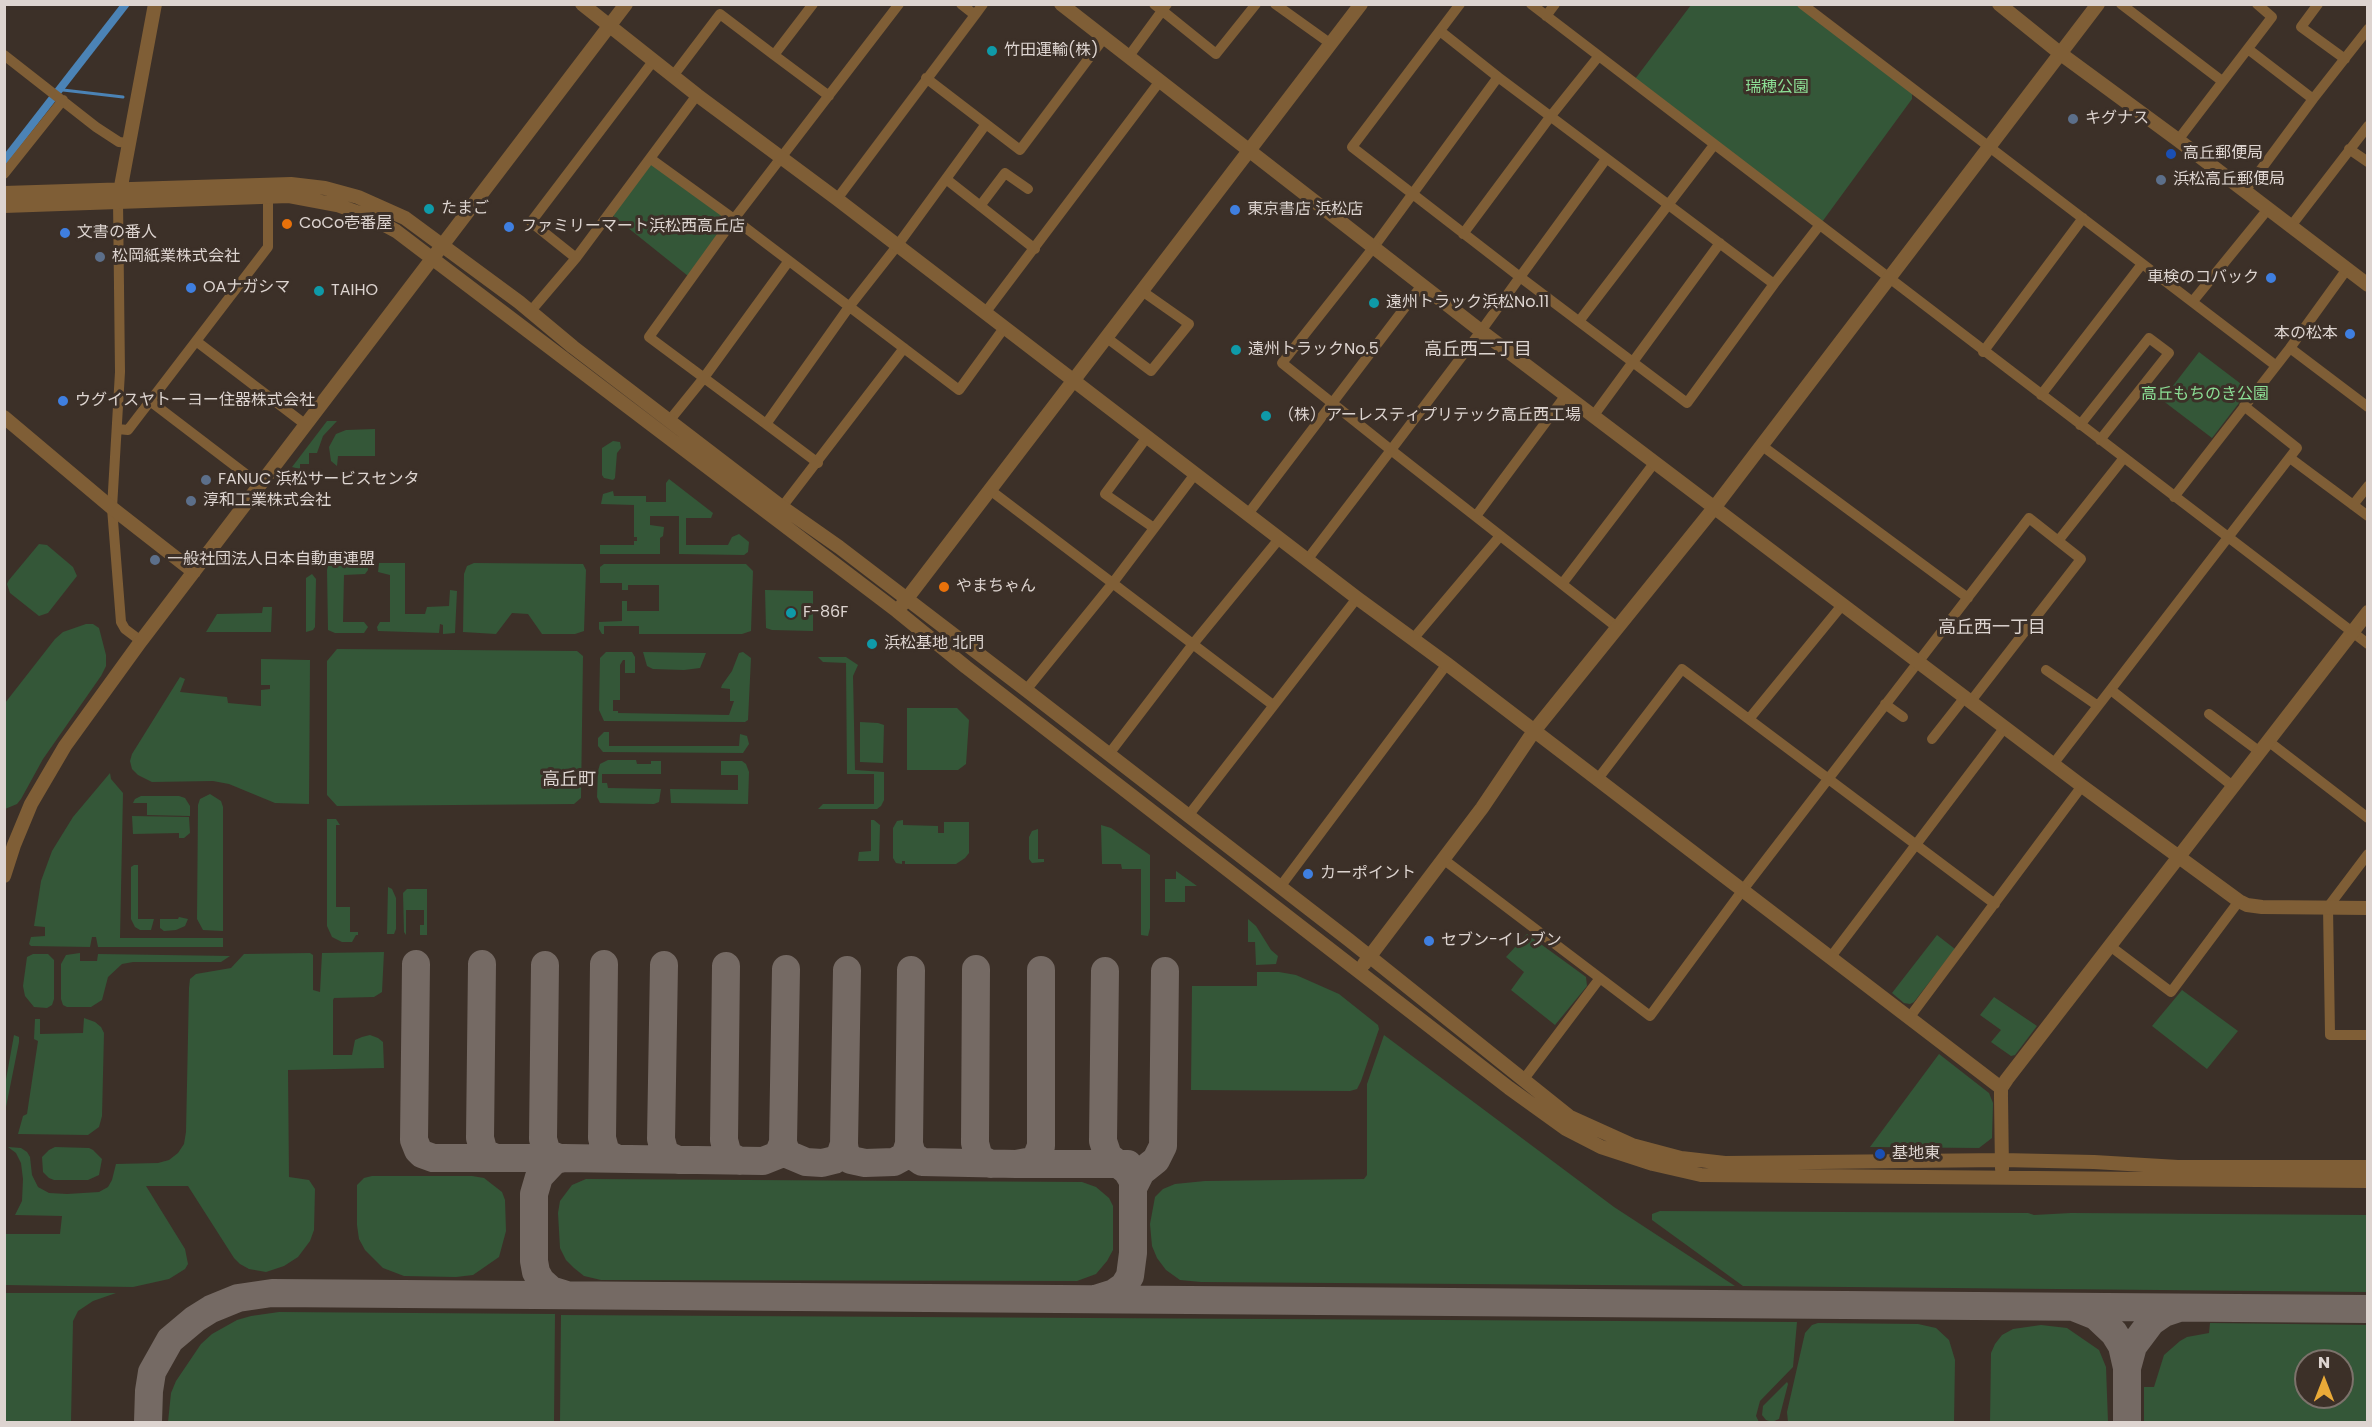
<!DOCTYPE html>
<meta charset="utf-8">
<style>
body{margin:0}
#map{position:relative;width:2372px;height:1427px;overflow:hidden;background:#3c3028;font-family:Poppins,sans-serif}
canvas{display:block}
.frame{position:absolute;inset:0;border:6px solid #ddd4d0;pointer-events:none}
.north{position:absolute;left:2294px;top:1349px;width:60px;height:60px;box-sizing:border-box;background:#3c3028;border:2px solid #7c726b;border-radius:50%;rotate:0deg;font-size:16px;font-weight:700;line-height:24px;text-align:center;color:#ddd4d0}
.north::after{content:'';display:block;margin:auto;width:21px;height:27px;background:#eaaa38;clip-path:polygon(50% 0,100% 100%,50% 72%,0 100%)}
</style>
<div id="map">
<canvas width="2372" height="1427"></canvas>
<div class="frame"></div>
<div class="north">N</div>
</div>
<script>
const ctx = document.querySelector('canvas').getContext('2d');
ctx.lineJoin = 'round';
function paint(path, color) {
  ctx.fillStyle = color;
  ctx.fill(path, 'evenodd');
}
function shape(rows) {
  const path = new Path2D();
  for (const r of rows) {
    path.moveTo(r[0], r[1]);
    for (let i = 2; i < r.length; i += 2) path.lineTo(r[i], r[i + 1]);
  }
  return path;
}
function trace(path, color, width, dash) {
  ctx.strokeStyle = color;
  ctx.lineWidth = width;
  ctx.lineCap = dash ? 'butt' : 'round';
  ctx.setLineDash(dash || []);
  ctx.stroke(path);
}
function write(font, color, halo, rows, align = 'center') {
  ctx.font = font + ' Poppins,"Noto Sans JP",sans-serif';
  ctx.lineWidth = 6;
  ctx.setLineDash([]);
  ctx.textBaseline = 'middle';
  ctx.strokeStyle = halo;
  ctx.fillStyle = color;
  for (const [text, x, y, turn = 0] of rows) {
    ctx.save();
    ctx.translate(x, y);
    ctx.rotate((+turn || 0) * Math.PI / 180);
    ctx.textAlign = isNaN(turn) ? turn : align;
    if (halo) ctx.strokeText(text, 0, 0);
    ctx.fillText(text, 0, 0);
    ctx.restore();
  }
}
const green = shape([
 [1691,5,1797,5,1912,92,1912,99,1822,222,1635,79],
 [652,163,728,220,688,276,612,215],
 [2199,352,2249,390,2212,438,2162,400],
 [327,421,337,421,323,436,317,453,309,453,309,464,300,464,300,469,292,467],
 [375,429,375,456,338,456,337,466,331,461,329,447,336,434,346,430],
 [613,441,620,442,621,448,617,453,615,478,613,480,604,478,602,475,602,448],
 [669,479,713,513,711,518,686,518,686,545,728,545,732,537,739,534,749,542,748,552,744,555,679,554,679,516,650,516,650,525,664,527,663,536,660,538,660,554,600,554,600,545,634,545,634,541,637,541,637,537,634,537,634,505,601,504,603,494,613,491,614,496,646,496,646,502,666,502,666,483],
 [39,544,47,545,73,567,77,576,48,613,39,616,10,593,7,584,9,580],
 [333,562,368,564,368,570,365,574,344,575,343,622,364,622,368,627,364,633,335,633,328,630,327,570,328,566],
 [379,563,405,563,405,614,425,614,427,607,449,606,450,590,457,591,455,633,443,634,443,625,440,624,439,633,378,631,377,627,380,622,390,622,390,575,378,572],
 [474,563,583,564,586,570,584,631,575,634,542,634,528,614,512,613,496,634,463,632,464,574,467,566],
 [604,564,746,564,753,571,751,631,742,634,639,634,639,626,604,626,604,634,602,634,599,629,599,622,622,621,622,601,627,601,627,611,659,611,659,585,628,585,628,590,622,590,622,583,600,583,600,567],
 [312,574,316,579,315,627,313,630,306,632,306,578],
 [765,590,813,591,813,631,772,630,766,628],
 [263,607,272,607,271,632,206,632,217,614,262,613],
 [86,624,93,624,99,628,106,655,106,666,101,676,43,759,21,799,17,804,5,809,5,703,55,639,63,632],
 [337,649,577,651,583,656,581,798,574,804,337,806,327,795,327,661],
 [606,652,632,652,635,657,635,673,625,673,625,660,623,660,620,665,620,700,613,700,613,711,618,711,618,713,729,715,734,701,730,701,730,689,721,688,722,685,732,671,739,653,743,652,751,658,748,720,745,722,604,721,599,710,600,658],
 [643,652,706,653,700,668,684,670,653,669,647,666],
 [818,657,846,657,858,665,853,676,855,770,884,772,884,800,881,806,877,809,818,809,823,804,874,804,874,774,847,774,846,663,823,662],
 [261,659,310,660,309,804,275,803,229,784,213,781,152,782,138,775,132,769,130,761,132,754,180,677,185,679,180,692,227,697,228,703,261,706,261,690,270,689,270,685,261,685],
 [907,708,957,708,969,720,966,764,958,770,907,770],
 [860,722,878,723,884,725,883,763,860,762],
 [604,732,609,732,609,746,739,746,740,734,747,736,749,744,743,753,603,752,598,746,598,738],
 [608,760,636,760,637,764,651,764,651,761,661,761,661,774,602,774,602,783,607,783,608,788,661,789,659,802,654,804,600,803,597,797,598,771,600,764],
 [721,761,742,761,746,764,749,772,748,804,671,803,670,789,738,790,738,775,721,775],
 [110,773,111,779,123,793,120,938,223,938,223,947,98,947,96,937,92,937,90,947,31,946,29,944,31,937,45,936,45,927,34,926,41,881,52,851,73,817],
 [210,794,221,801,223,807,223,931,203,930,197,919,198,805,200,799],
 [141,796,179,796,185,798,190,806,190,816,147,815,147,803,133,803,135,799],
 [132,816,189,817,190,833,184,838,179,838,179,833,133,834],
 [327,819,336,819,340,825,336,825,336,907,350,907,350,932,358,932,358,935,356,935,352,942,342,942,332,937,327,926],
 [871,820,874,820,880,825,879,861,858,861,859,852,871,851],
 [903,820,903,825,938,826,938,833,944,833,944,822,969,822,969,853,965,858,956,864,905,864,905,861,902,861,902,864,896,863,893,858,893,828,897,821],
 [1101,825,1111,828,1150,855,1150,928,1148,936,1141,935,1141,869,1122,869,1121,864,1102,864],
 [1038,829,1038,859,1044,859,1044,862,1032,863,1029,859,1029,837,1032,831],
 [134,865,138,865,138,919,154,919,151,930,140,930,135,927,131,919,131,867],
 [1176,871,1197,886,1185,886,1185,902,1165,902,1165,879,1176,879],
 [388,887,392,889,396,898,396,929,394,934,387,934],
 [407,889,427,889,427,935,420,935,420,925,424,925,424,910,406,910,406,935,404,932,403,893],
 [179,917,188,919,185,926,176,930,164,931,160,928,160,919,178,919],
 [1248,919,1256,926,1271,950,1278,956,1276,964,1256,965,1255,942,1248,942],
 [1527,934,1586,977,1587,986,1555,1025,1511,990,1524,972,1506,957],
 [1937,935,1955,949,1914,1002,1910,1004,1904,1003,1892,993],
 [384,952,382,992,374,997,334,998,333,1000,333,1055,352,1055,355,1040,362,1037,370,1035,378,1038,383,1042,384,1068,288,1070,289,1177,309,1180,315,1189,314,1230,310,1241,298,1257,284,1266,266,1272,249,1269,240,1264,234,1258,188,1186,146,1186,185,1249,188,1264,185,1269,169,1279,133,1287,5,1285,5,1234,60,1234,62,1216,15,1215,22,1201,23,1179,21,1163,16,1153,8,1147,21,1148,27,1152,30,1157,32,1175,38,1187,49,1193,67,1194,99,1192,108,1187,112,1180,116,1164,158,1163,169,1160,178,1153,184,1144,186,1132,189,988,190,979,196,974,231,968,244,954,310,953,313,955,313,990,320,992,322,953],
 [80,953,80,961,97,961,98,954,230,956,221,962,133,962,122,964,108,977,102,1000,91,1007,67,1007,63,1005,61,999,61,964,66,955],
 [33,954,48,954,54,960,54,999,52,1005,47,1008,34,1007,25,996,23,986,27,957],
 [1257,972,1279,972,1296,975,1339,994,1378,1025,1379,1029,1361,1081,1357,1089,1350,1091,1191,1090,1192,986,1257,986],
 [2182,990,2238,1031,2207,1069,2152,1026],
 [1994,997,2037,1026,2015,1055,2011,1056,1991,1042,2001,1030,1980,1015],
 [84,1018,95,1022,101,1027,104,1033,102,1116,99,1127,88,1135,18,1134,23,1116,27,1114,38,1041,34,1039,35,1019,40,1019,40,1034,83,1033],
 [14,1035,19,1037,19,1042,5,1112,5,1085],
 [1384,1035,1614,1207,1735,1286,1201,1282,1180,1280,1166,1270,1157,1258,1152,1246,1150,1224,1155,1197,1163,1189,1175,1184,1205,1181,1364,1179,1367,1175,1367,1084],
 [1939,1054,1989,1093,1993,1103,1992,1138,1979,1148,1870,1147],
 [55,1147,89,1148,93,1150,102,1159,99,1175,88,1180,54,1180,49,1178,43,1172,42,1157,49,1150],
 [372,1176,472,1176,484,1178,502,1192,505,1200,506,1231,499,1257,473,1275,456,1277,404,1276,383,1268,365,1250,359,1239,357,1225,357,1185,364,1178],
 [586,1179,1082,1182,1096,1187,1109,1198,1113,1206,1113,1250,1107,1261,1096,1274,1077,1281,601,1280,584,1276,574,1268,566,1260,560,1248,558,1213,560,1201,572,1185],
 [1660,1211,2028,1213,2034,1215,2071,1213,2367,1215,2367,1292,1743,1286,1652,1220,1652,1214],
 [5,1293,116,1293,93,1301,78,1311,73,1321,71,1422,5,1422],
 [279,1312,555,1314,554,1422,168,1422,171,1393,176,1381,201,1344,212,1334,237,1320,251,1316],
 [561,1315,1797,1322,1793,1367,1760,1401,1756,1416,1759,1422,560,1422],
 [1818,1323,1918,1324,1936,1328,1949,1340,1955,1360,1954,1422,1788,1422,1787,1412,1805,1333,1812,1325],
 [2210,1323,2367,1325,2367,1422,2144,1422,2144,1387,2154,1387,2164,1355,2180,1341,2187,1337,2209,1333],
 [2306,1361,2342,1361,2342,1397,2306,1397],
 [2041,1325,2067,1328,2099,1350,2106,1367,2108,1422,1990,1422,1991,1353,1995,1344,2002,1335,2013,1329],
 [1787,1382,1788,1384,1779,1419,1772,1422,1766,1420,1762,1415,1763,1406]
]);
const water = shape([
 [120,5,130,5,5,166,5,153]
]);
const stream = shape([
 [63,90,123,97]
]);
const taxiway = shape([
 [416,964,414,1140,418,1150,422,1154,433,1158,564,1158],
 [482,964,480,1138,484,1153,496,1158],
 [604,964,602,1138,606,1153,618,1159],
 [545,965,543,1139,547,1153,559,1158],
 [664,965,661,1139,665,1154,678,1160],
 [726,966,724,1140,728,1155,740,1161],
 [976,969,975,1143,979,1158,991,1164],
 [783,1143,786,969],
 [844,1144,847,970],
 [909,1144,911,970],
 [1018,1164,1128,1164],
 [1134,1186,1141,1172,1156,1160,1163,1146,1165,971],
 [567,1295,551,1290,541,1281,536,1272,534,1261,534,1194,539,1177,555,1160,564,1158,763,1161,778,1155,783,1143,787,1154,806,1162,822,1163,834,1160,840,1156,844,1144,845,1152,851,1160,865,1163,894,1162,905,1156,909,1144,912,1155,922,1162,1016,1164,1032,1161,1037,1156,1041,1146,1041,970],
 [1095,1299,1114,1293,1124,1286,1130,1276,1133,1253,1133,1181,1127,1171,1108,1156,1103,1141,1105,971],
 [2076,1308,2096,1316,2114,1333,2122,1346,2127,1368],
 [148,1422,149,1391,152,1372,170,1340,195,1319,211,1309,238,1298,272,1293,2368,1309],
 [2127,1422,2127,1368,2133,1346,2151,1322,2164,1313,2179,1308]
]);
const minor = shape([
 [899,4,734,219,649,337,766,424,849,307,897,246,986,124],
 [961,4,975,15,983,4],
 [1154,4,1216,54,1256,4],
 [1275,4,1331,44],
 [1460,4,1352,147,1520,277,1606,159],
 [1531,4,2368,644],
 [1802,4,2275,365],
 [2121,4,2222,81],
 [2318,4,2301,27,2345,59],
 [1546,16,1555,4],
 [1440,31,1498,77],
 [2248,49,2313,99],
 [4,55,96,127,119,142,129,143],
 [774,55,829,96],
 [1129,56,1167,4],
 [673,76,720,14,774,55,813,4],
 [926,78,1020,150,1104,38],
 [2178,140,2272,17,2257,4],
 [2349,149,2368,162],
 [651,159,734,219,959,390,1004,328],
 [4,174,63,100],
 [946,179,1035,249],
 [2245,191,2313,99,2368,29],
 [837,199,975,15],
 [118,201,120,372,112,508,121,622,125,629,141,641],
 [980,206,1005,173,1028,189],
 [2291,226,2368,126],
 [1463,234,1550,117,1598,57],
 [576,258,531,222,654,60],
 [1774,284,1819,226],
 [2193,301,2268,209],
 [530,312,576,258,697,95],
 [985,313,1160,81],
 [1580,320,1714,145],
 [1107,338,1151,371,1189,324,1142,291],
 [196,341,306,425],
 [2290,348,2368,407],
 [1983,352,2083,218],
 [2041,395,2142,264],
 [150,401,260,485],
 [1594,415,1720,243],
 [669,421,703,379,788,262],
 [766,424,818,463],
 [2080,425,2149,338,2169,353,2100,440],
 [117,429,128,430,268,247,268,196],
 [1147,437,1105,494,1154,528],
 [1761,445,1968,598],
 [2290,458,2368,516],
 [990,490,1273,705],
 [2174,497,2290,348,2347,269],
 [2353,505,2368,486],
 [782,507,904,348],
 [1248,514,1422,285],
 [1476,516,1566,395],
 [2058,541,2123,459],
 [1307,560,1391,450,1481,331,1520,277,1687,403,1774,284,1498,77,1373,248,1282,363,1391,450,1618,628],
 [1562,584,1655,462],
 [1413,639,1500,536],
 [2046,670,2098,706],
 [1026,690,1112,584,1195,474],
 [2111,690,2234,787],
 [1885,704,1903,717],
 [2209,714,2260,752],
 [1749,719,1843,604],
 [1932,739,1965,697],
 [2268,741,2368,818],
 [1109,754,1193,644,1279,539],
 [2054,763,2297,448,2244,406],
 [1597,780,1682,669,1995,904],
 [1188,816,1357,598],
 [2368,854,2328,907,2330,1035,2368,1035],
 [1443,859,1650,1016,1742,891,2029,518,2081,559,1971,701],
 [1280,887,1447,664],
 [2110,946,2171,992,2239,901],
 [1830,958,2005,727],
 [1909,1018,2082,786],
 [1524,1079,1600,978]
]);
const tertiary = shape([
 [582,4,697,95,837,199,1357,598,1447,664,2001,1088],
 [1061,4,1481,331,2082,786,2239,901,2247,905,2262,907,2368,908],
 [1999,4,2061,54,2178,140,2368,285],
 [4,193,291,184,325,188,358,197,405,218,519,302,573,347,782,507,839,547,1026,690,1349,940,1570,1117,1632,1145,1681,1158,1725,1163,2002,1160,2094,1162,2178,1167,2368,1167],
 [119,197,155,4],
 [4,206,289,196,337,205,368,216,396,231,897,611,966,667,1509,1088,1566,1129,1601,1147,1653,1164,1701,1175,2368,1181],
 [4,417,112,508,194,572],
 [902,605,1361,4],
 [4,876,14,845,31,804,65,746,141,641,626,4],
 [1364,964,1482,808,1534,731,1714,508,2098,4],
 [2002,1169,2001,1097,2001,1088,2007,1079,2368,612]
]);
const markers = [
 [992,51,6,"#0f9aa8"],
 [2073,119,6,"#5c6f8a"],
 [2171,154,6,"#1a4fb4"],
 [2161,180,6,"#5c6f8a"],
 [429,209,6,"#0f9aa8"],
 [1235,210,6,"#3f7fe0"],
 [287,224,6,"#e8710a"],
 [509,227,6,"#3f7fe0"],
 [65,233,6,"#3f7fe0"],
 [100,257,6,"#5c6f8a"],
 [2271,278,6,"#3f7fe0"],
 [191,288,6,"#3f7fe0"],
 [319,291,6,"#0f9aa8"],
 [1374,303,6,"#0f9aa8"],
 [2350,334,6,"#3f7fe0"],
 [1236,350,6,"#0f9aa8"],
 [63,401,6,"#3f7fe0"],
 [1266,416,6,"#0f9aa8"],
 [206,480,6,"#5c6f8a"],
 [191,501,6,"#5c6f8a"],
 [155,560,6,"#5c6f8a"],
 [944,587,6,"#e8710a"],
 [791,613,6,"#0f9aa8"],
 [872,644,6,"#0f9aa8"],
 [1308,874,6,"#3f7fe0"],
 [1429,941,6,"#3f7fe0"],
 [1880,1154,6,"#1a4fb4"]
];
const poiNames = [
 ["竹田運輸(株)",1004,51],
 ["キグナス",2085,119],
 ["高丘郵便局",2183,154],
 ["浜松高丘郵便局",2173,180],
 ["たまご",441,209],
 ["東京書店 浜松店",1247,210],
 ["CoCo壱番屋",299,224],
 ["ファミリーマート浜松西高丘店",521,227],
 ["文書の番人",77,233],
 ["松岡紙業株式会社",112,257],
 ["車検のコバック",2259,278,"right"],
 ["OAナガシマ",203,288],
 ["TAIHO",331,291],
 ["遠州トラック浜松No.11",1386,303],
 ["本の松本",2338,334,"right"],
 ["遠州トラックNo.5",1248,350],
 ["ウグイスヤトーヨー住器株式会社",75,401],
 ["（株）アーレスティプリテック高丘西工場",1278,416],
 ["FANUC 浜松サービスセンタ",218,480],
 ["淳和工業株式会社",203,501],
 ["一般社団法人日本自動車連盟",167,560],
 ["やまちゃん",956,587],
 ["F-86F",803,613],
 ["浜松基地 北門",884,644],
 ["カーポイント",1320,874],
 ["セブン-イレブン",1441,941],
 ["基地東",1892,1154]
];
const parkNames = [
 ["瑞穂公園",1777,88],
 ["高丘もちのき公園",2205,395]
];
const neighbourhoodNames = [
 ["高丘西二丁目",1478,350],
 ["高丘西一丁目",1992,628],
 ["高丘町",569,780]
];
paint(green, '#345738');
paint(water, '#4b83b6');
trace(stream, '#4b83b6', 3);
trace(taxiway, '#756a64', 28);
trace(minor, '#7f5e36', 10);
trace(tertiary, '#7f5e36', 14);
for (const [x, y, r, color] of markers) {
  const dot = new Path2D();
  dot.arc(x, y, r, 0, 2 * Math.PI);
  ctx.fillStyle = color;
  ctx.fill(dot);
  trace(dot, '#3c3028', 2);
}
write('16px', '#ddd4d0', '#3c3028', poiNames, 'left');
write('16px', '#8cde95', '#3c3028', parkNames);
write('18px', '#ddd4d0', '#3c3028', neighbourhoodNames);
</script>
